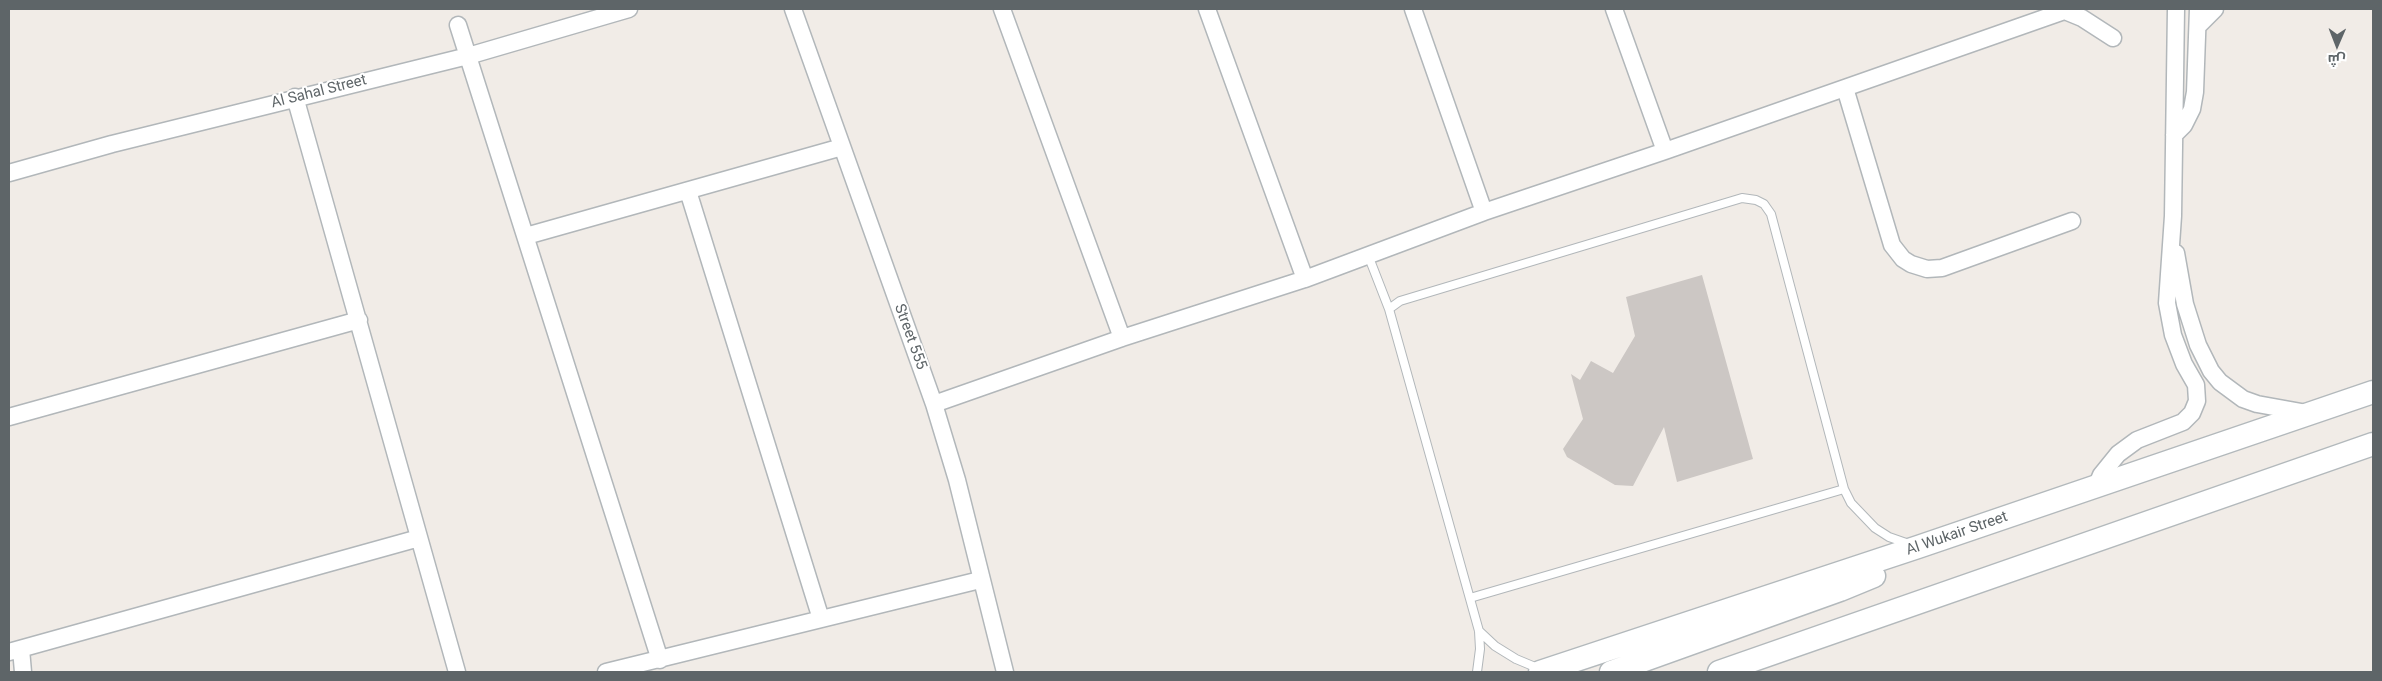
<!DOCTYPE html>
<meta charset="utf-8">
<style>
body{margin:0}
#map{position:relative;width:2382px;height:681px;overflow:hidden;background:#f1ece7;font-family:Roboto,Cairo,sans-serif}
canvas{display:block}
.frame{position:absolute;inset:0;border:10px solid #5e6568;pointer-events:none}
.north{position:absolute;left:2312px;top:20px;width:50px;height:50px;-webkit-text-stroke:4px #fff;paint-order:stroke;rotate:181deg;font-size:14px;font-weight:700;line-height:20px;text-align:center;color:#5e6568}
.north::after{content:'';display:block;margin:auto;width:18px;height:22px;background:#5e6568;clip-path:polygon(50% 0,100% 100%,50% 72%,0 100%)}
</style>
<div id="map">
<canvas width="2382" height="681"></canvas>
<div class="frame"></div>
<div class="north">ش</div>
</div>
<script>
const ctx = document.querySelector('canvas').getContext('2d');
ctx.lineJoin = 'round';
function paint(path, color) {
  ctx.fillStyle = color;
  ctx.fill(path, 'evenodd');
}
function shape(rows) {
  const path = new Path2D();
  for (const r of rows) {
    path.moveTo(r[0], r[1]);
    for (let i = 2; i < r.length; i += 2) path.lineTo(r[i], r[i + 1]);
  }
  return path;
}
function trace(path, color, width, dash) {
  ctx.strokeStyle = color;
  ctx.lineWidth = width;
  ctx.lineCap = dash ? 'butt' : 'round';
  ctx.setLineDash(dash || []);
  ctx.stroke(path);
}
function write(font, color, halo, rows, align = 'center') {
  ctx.font = font + ' Roboto,sans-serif';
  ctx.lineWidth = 4;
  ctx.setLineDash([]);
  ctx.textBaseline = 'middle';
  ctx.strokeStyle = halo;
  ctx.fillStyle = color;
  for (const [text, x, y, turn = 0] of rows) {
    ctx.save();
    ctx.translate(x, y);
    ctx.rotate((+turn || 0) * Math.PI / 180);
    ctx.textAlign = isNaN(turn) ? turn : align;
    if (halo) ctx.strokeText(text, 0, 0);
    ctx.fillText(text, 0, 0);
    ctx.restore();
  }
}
const building = shape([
 [1702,275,1753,459,1677,482,1664,427,1633,486,1615,485,1567,457,1563,449,1583,419,1571,374,1580,380,1591,361,1613,373,1635,336,1626,297]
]);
const lane = shape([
 [1368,255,1389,309],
 [1470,598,1844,489],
 [1479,631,1495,646,1516,659,1540,669],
 [1477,672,1480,649,1479,631,1389,309,1400,301,1742,198,1756,200,1764,204,1771,214,1844,489,1851,503,1875,528,1889,537,1909,544]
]);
const street = shape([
 [793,9,934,404,957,480,1005,672],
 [1002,9,1122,338],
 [1207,9,1305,279],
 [1413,9,1484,212],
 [1614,9,1665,151],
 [2065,11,2082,18,2113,38],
 [458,25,660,660],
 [2198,26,2215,9],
 [1845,88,1892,245,1903,259,1911,264,1927,269,1942,268,2072,221],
 [295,97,457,672],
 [2174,135,2184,125,2192,109,2195,92,2198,9],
 [9,173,112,144,468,56,629,9],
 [688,191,821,619],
 [526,236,842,147],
 [2176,253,2185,304,2198,345,2211,371,2220,382,2243,399,2257,404,2307,413],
 [934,404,1122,338,1305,279,1484,212,1665,151,2070,9],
 [9,417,359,320],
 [2096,487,2101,475,2118,454,2137,440,2183,422,2192,413,2197,401,2196,385,2184,364,2173,335,2167,303,2173,216,2176,9],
 [21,649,23,672],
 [9,652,419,538],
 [606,672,980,580]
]);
const secondary = shape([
 [1540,672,1918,547,2373,392],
 [1611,672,1840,590,1874,576],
 [1719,672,2373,444]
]);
const streetNames = [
 ["Al Sahal Street",319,92,-14],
 ["Street 555",910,337,70],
 ["Al Wukair Street",1957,534,-19]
];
paint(building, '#ccc7c4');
trace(lane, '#b2b7ba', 10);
trace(street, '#b2b7ba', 19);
trace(secondary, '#b3b9bc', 25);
trace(lane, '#fff', 8);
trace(street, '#fff', 16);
trace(secondary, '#fff', 22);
write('15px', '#5e6568', '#fff', streetNames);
</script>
